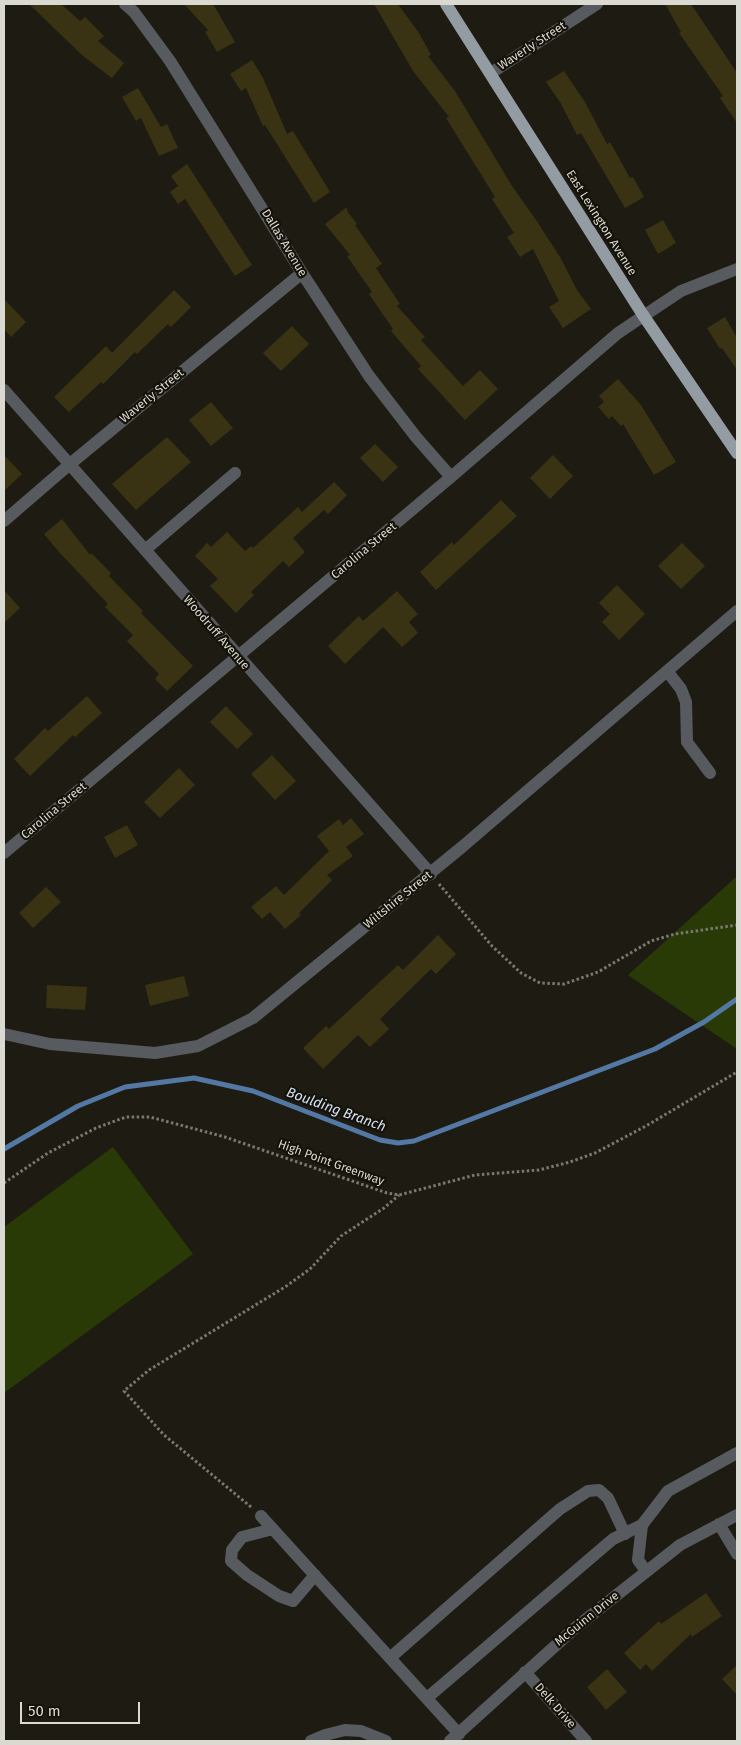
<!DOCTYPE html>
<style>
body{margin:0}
#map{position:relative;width:741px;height:1745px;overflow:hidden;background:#1e1c12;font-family:"Fira Sans",sans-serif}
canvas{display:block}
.frame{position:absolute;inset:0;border:5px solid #dad9d2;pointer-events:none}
.scale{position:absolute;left:20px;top:1702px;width:120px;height:22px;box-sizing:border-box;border:2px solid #dad9d2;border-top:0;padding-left:6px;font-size:15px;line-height:18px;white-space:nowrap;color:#dad9d2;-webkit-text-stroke:4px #151209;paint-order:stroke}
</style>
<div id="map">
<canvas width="741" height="1745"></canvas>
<div class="frame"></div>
<div class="scale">50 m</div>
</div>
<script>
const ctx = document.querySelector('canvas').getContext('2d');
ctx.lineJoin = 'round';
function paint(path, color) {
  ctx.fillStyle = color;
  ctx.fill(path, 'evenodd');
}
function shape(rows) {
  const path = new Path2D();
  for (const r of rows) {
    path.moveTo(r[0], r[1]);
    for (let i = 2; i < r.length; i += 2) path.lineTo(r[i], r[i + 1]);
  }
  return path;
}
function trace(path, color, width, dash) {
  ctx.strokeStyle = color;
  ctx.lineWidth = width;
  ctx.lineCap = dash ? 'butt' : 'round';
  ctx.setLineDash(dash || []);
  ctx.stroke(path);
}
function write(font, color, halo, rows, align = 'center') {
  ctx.font = font + ' "Fira Sans",sans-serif';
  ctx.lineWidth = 4.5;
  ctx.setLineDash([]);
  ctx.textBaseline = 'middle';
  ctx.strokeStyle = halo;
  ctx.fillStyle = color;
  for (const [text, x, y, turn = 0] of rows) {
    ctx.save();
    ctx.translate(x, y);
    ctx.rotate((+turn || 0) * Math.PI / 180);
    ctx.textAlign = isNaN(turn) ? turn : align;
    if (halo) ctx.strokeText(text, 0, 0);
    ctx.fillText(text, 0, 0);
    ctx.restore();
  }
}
const green = shape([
 [737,876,737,1049,628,975],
 [113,1147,193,1254,4,1393,4,1227]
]);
const stream = shape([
 [4,1149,78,1106,125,1087,194,1078,253,1091,380,1140,398,1143,414,1141,655,1049,704,1022,737,999]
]);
const building = shape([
 [29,4,61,4,80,21,85,17,104,36,98,41,124,63,112,78,83,56],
 [184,4,213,4,235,42,217,52,205,32,208,30],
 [374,4,398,4,419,33,431,55,428,56,455,91,512,186,536,220,560,257,577,290,591,309,563,328,549,307,559,301,533,249,520,257,507,237,514,233,492,199,495,197,446,118,449,117,413,71],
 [665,4,691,4,737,73,737,123,720,98,723,96,679,33,681,32],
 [252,60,263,78,287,134,293,131,330,192,314,203,265,125,263,126,246,88,241,91,230,74],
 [564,71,585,102,607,144,610,142,630,178,633,177,644,197,625,208,581,133,577,135,560,102,546,82],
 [138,88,161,127,167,124,178,148,159,156,141,118,136,121,122,97],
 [187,164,252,265,235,276,185,199,178,204,170,192,178,186,171,176],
 [347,207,347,211,357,224,355,225,382,264,376,268,400,304,397,306,425,337,421,340,463,386,480,370,498,389,465,420,418,369,421,366,391,331,393,329,369,294,372,292,347,256,350,255,325,224],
 [663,220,676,243,658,254,645,230],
 [174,290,191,307,171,327,168,324,137,354,135,352,103,384,101,382,69,412,54,397,106,346,112,353],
 [4,299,26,322,11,337,4,329],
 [725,317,737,338,737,370,722,348,720,349,707,328],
 [292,326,309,344,281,371,263,353],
 [618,379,641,405,676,462,654,475,623,424,621,426,612,416,609,419,598,407,604,402,599,396],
 [211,402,233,428,211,446,189,420],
 [167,437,191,462,136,510,112,484],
 [375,444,398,467,383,482,360,458],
 [4,455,22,474,4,491],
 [553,455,573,476,550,499,530,478],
 [334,482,347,495,328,514,324,510,293,538,305,552,289,567,283,561,251,592,254,595,236,613,210,586,218,579,195,556,207,543,211,547,227,532,245,551,251,546,253,548,298,507,302,512],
 [501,500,517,516,436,590,420,572,452,542,454,545],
 [62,519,90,555,91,553,111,573,109,576,143,611,141,613,193,666,167,691,155,679,159,674,127,641,133,635,105,607,108,604,59,552,44,534],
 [682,543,705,566,681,589,658,566],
 [617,585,645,614,619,640,602,622,610,614,599,603],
 [4,590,20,608,4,623],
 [397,591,418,614,409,622,418,633,402,647,383,627,345,664,328,646,359,616,363,621],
 [87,696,102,713,75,737,73,735,30,776,14,759,45,728,48,731],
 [226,706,253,734,237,749,210,722],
 [272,755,296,781,275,800,251,774],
 [179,768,195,785,160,818,144,802],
 [351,818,364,834,346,847,353,856,327,875,332,880,299,913,301,915,285,929,270,912,262,919,251,907,276,886,284,895,329,851,317,836,339,819,343,825],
 [127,825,138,845,115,858,104,837],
 [46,887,61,902,33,928,19,913],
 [438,935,456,954,436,974,431,969,380,1019,389,1029,370,1047,358,1035,323,1069,303,1048,326,1026,329,1029,398,965,403,970],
 [184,976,189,996,150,1006,145,985],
 [47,985,87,987,85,1010,46,1008],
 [706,1593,722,1616,692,1637,691,1634,652,1671,646,1664,640,1670,624,1653,659,1621,661,1624],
 [737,1665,737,1695,722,1679],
 [607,1669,627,1692,606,1710,587,1687]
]);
const path = shape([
 [439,884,492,946,521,973,540,983,564,984,598,972,651,941,675,934,737,925],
 [4,1183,48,1153,96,1128,126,1117,150,1117,225,1137,387,1193,399,1195,475,1175,539,1170,570,1162,595,1153,646,1126,737,1072],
 [251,1507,164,1435,124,1391,149,1370,285,1287,310,1269,341,1236,384,1208,399,1195]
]);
const minor = shape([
 [125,4,134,12,170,61,302,273,369,376,416,437,451,477],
 [491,73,597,4],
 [4,390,431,874],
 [4,521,70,464,302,273],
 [145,550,235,473],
 [667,671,681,689,686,702,687,742,710,773],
 [4,853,451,477,618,333,681,291,737,269],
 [4,1034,50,1044,155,1053,198,1046,253,1018,462,847,737,611],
 [261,1516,459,1734],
 [719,1524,737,1554],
 [273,1529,242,1537,232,1550,231,1561,247,1575,279,1596,293,1601,315,1575],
 [646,1571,638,1560,642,1525,668,1491,737,1453],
 [391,1657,560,1509,588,1491,599,1490,608,1498,625,1534],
 [525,1672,586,1741],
 [427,1698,613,1539,642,1525],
 [311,1741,325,1735,345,1730,361,1731,386,1741],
 [450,1741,575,1628,680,1545,737,1515]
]);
const major = shape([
 [446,4,643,315,737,453]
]);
const streetNames = [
 ["Waverly Street",532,46,-33],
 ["East Lexington Avenue",601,223,58],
 ["Dallas Avenue",284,243,59],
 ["Waverly Street",152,396,-39],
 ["Carolina Street",364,551,-40],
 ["Woodruff Avenue",216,633,49],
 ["Carolina Street",54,811,-40],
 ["Wiltshire Street",398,900,-39],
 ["High Point Greenway",331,1163,20],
 ["McGuinn Drive",587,1619,-39],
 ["Delk Drive",555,1706,49]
];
const waterNames = [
 ["Boulding Branch",336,1110,20]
];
paint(green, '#293a07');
trace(stream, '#5478a4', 5);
paint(building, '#393213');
trace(path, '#7a786f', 3, [2.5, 2.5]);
trace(minor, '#575b5f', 12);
trace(major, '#939ba3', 12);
write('12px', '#dad9d2', '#151209', streetNames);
write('italic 14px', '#d3e1f4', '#151209', waterNames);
</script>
